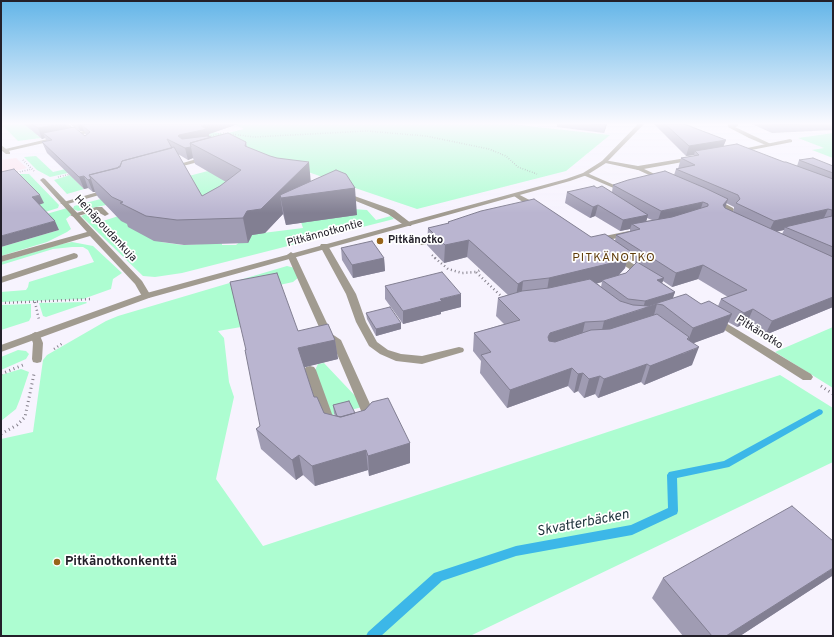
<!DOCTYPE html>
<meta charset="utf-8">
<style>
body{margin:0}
#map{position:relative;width:834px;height:637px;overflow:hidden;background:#f7f3fe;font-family:Overpass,sans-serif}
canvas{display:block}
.frame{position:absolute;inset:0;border:2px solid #23202a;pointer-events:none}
</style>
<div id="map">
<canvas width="834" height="637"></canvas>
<div class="frame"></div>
</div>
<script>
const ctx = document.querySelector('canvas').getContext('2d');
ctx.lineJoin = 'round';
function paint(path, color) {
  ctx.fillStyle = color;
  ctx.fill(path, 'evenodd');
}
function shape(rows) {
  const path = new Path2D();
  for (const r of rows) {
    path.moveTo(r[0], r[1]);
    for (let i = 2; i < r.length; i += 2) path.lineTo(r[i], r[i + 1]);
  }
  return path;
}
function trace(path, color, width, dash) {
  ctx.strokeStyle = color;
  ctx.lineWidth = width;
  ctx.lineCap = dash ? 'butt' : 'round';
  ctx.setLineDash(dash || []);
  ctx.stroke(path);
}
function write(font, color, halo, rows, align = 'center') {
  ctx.font = font + ' Overpass,sans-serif';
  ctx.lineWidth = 3.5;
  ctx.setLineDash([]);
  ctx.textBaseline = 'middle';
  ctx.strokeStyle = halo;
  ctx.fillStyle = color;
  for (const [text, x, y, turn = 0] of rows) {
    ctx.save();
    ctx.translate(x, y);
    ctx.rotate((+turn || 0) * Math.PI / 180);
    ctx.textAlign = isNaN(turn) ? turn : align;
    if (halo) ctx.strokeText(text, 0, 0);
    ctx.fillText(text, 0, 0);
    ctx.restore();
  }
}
const education = shape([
 [16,158,27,168,1,175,1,160]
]);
const green = shape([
 [1,124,30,124,31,130,34,132,37,131,37,135,41,138,18,141],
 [234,124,510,124,610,135,566,171,417,209,308,172,217,176,229,181,161,242,182,245,222,243,222,245,236,245,255,229,263,233,303,228,301,222,354,215,353,209,367,210,376,220,391,216,394,219,182,273,155,277,143,276,81,216,91,212,103,221,131,212,120,202,78,211,73,209,74,206,246,161,179,148,50,177,37,170,24,157,36,156,53,172,173,144,213,132,224,134,244,129],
 [833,133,833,158,812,150,824,148,798,138],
 [16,174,29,174,59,205,58,208,32,216,1,178],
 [70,175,84,189,67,194,54,180],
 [67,208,72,214,66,219,71,229,67,232,47,242,1,256,1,247,59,230,26,220],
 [72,242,93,246,122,273,113,279,111,289,83,299,1,302,1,292,26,290,28,287,29,282,94,262,88,250,83,247,72,247,53,249,1,265,1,262,57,245],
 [287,266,295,268,299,277,293,282,234,295,241,327,218,331,224,338,229,382,234,397,216,479,263,546,780,375,833,408,833,462,470,636,1,636,1,439,33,432,43,360,47,355,106,321,118,316],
 [86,302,87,303,46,317,43,316,39,303],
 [31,304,31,317,29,321,1,330,1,305],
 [833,327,833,388,775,352],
 [18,350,26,351,29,354,26,359,1,370,1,357],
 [324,363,359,400,362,407,332,415,315,370,318,364],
 [21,369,29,372,20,399,16,409,1,421,1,375]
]);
const stream = shape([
 [819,409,822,410,823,412,822,414,729,467,677,478,678,511,677,514,632,535,516,556,442,581,381,636,366,636,368,632,434,573,516,546,631,525,668,508,667,475,669,472,724,461,819,409]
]);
const pathFar3 = shape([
 [206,137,223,133,254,137,367,131,426,136,489,149,506,156,518,167,537,174],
 [23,160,34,171],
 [15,173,32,169],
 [58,177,71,174]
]);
const pathFar2 = shape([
 [432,255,436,259]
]);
const pathFar1 = shape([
 [435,258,448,269,462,273,476,272],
 [483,269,476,272,504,299],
 [35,302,39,320],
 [1,303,92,299],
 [54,349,63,343]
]);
const path = shape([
 [1,374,23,365],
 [821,386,833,394],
 [1,434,17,425,25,417,34,374]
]);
const service = shape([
 [63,124,68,124,79,132,98,128,101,130,4,152,1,150,69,134,67,133,68,132,72,131,63,124],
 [730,124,738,124,738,126,735,127,773,145,768,146,749,138,728,127,728,125,730,124],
 [207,156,209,157,209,159,172,169,169,167,207,156],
 [636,167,640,167,665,179,660,180,636,169,636,167],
 [583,173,587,173,621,188,616,189,583,175,583,173],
 [108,189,110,190,110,192,64,205,60,203,108,189],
 [343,192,394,210,412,224,411,226,405,226,388,214,341,195,340,194,343,192],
 [710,199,716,199,733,208,734,210,728,217,731,219,730,221,727,221,721,219,720,217,726,211,710,203,710,199],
 [96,207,102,207,109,214,105,216,96,211,74,217,70,215,96,207],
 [629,231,633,233,632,235,598,242,594,240,595,238,629,231],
 [437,234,440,234,444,236,424,245,421,245,417,243,437,234],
 [321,244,327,244,356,294,366,322,377,342,388,350,401,354,422,356,459,347,463,348,464,350,463,352,422,364,396,361,380,354,369,346,356,322,346,294,320,246,321,244],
 [291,252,295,255,332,334,341,340,374,413,370,424,366,426,362,424,360,421,362,413,332,342,323,336,287,255,291,252],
 [74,253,77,254,78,256,77,258,1,283,1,277,74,253],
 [35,332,39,333,43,343,42,359,41,362,37,363,33,362,32,359,33,343,30,335,35,332],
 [310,366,314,367,316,370,336,425,334,428,330,430,326,428,324,425,304,370,306,367,310,366]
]);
const minor = shape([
 [790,139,792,140,792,142,736,153,733,151,790,139],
 [1,145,10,152,10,154,6,154,1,150,1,145],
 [692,157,694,158,694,160,638,170,601,162,604,160,638,166,692,157],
 [43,178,45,179,142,281,151,296,149,298,143,298,135,284,90,236,1,262,1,256,87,232,41,181,40,180,43,178],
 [516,193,539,205,540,207,539,209,533,209,514,196,514,194,516,193],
 [616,253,646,272,647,274,646,276,640,276,613,258,612,256,613,254,616,253],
 [716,317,811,374,813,377,811,380,803,380,712,322,711,320,716,317]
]);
const tertiary = shape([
 [638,124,644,124,606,163,587,175,570,181,149,298,1,352,1,345,143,294,566,179,583,173,602,161,638,124]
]);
const wall = shape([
 [24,124,66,124,68,128,85,136,86,135,84,131,80,131,70,124,238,124,209,134,209,136,211,137,246,142,247,147,311,181,357,215,286,225,283,214,265,233,252,235,248,243,184,245,154,241,128,227,127,224,121,221,98,197,95,192,93,192,88,188,84,189,47,153,42,142,47,141,45,138,42,139],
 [178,154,188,160,193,158,195,164,226,182,220,186,202,196],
 [557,124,607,124,604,133,557,127],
 [654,124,684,124,726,140,723,146,797,166,799,160,833,166,833,307,765,335,747,323,737,327,728,322,724,332,693,343,692,365,644,385,641,382,598,398,595,394,584,398,578,391,574,393,568,386,507,408,480,373,481,361,473,351,474,333,504,324,496,316,498,298,508,295,467,257,444,263,427,245,428,228,448,224,448,222,591,237,615,241,616,235,630,232,630,229,620,231,595,216,590,218,565,203,567,192,597,188,612,192,613,185,674,175,676,169,678,169,681,158,694,156,694,155,686,156],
 [726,203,734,207,734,208,733,212,725,208],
 [647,218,652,220,646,221],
 [784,230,782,234,776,232],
 [628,258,636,263,626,273,619,275,625,268],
 [698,279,728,297,721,299,718,306,701,304,673,298,675,292,662,283,663,281,672,287],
 [602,282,601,287,597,283],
 [752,124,833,124,833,130,772,133],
 [341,248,384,258,385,271,353,278,342,260],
 [385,286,461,307,441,312,441,314,403,324,385,299],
 [366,313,401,323,401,329,376,336,367,319],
 [298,331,335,340,338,359,304,367,314,397,324,413,335,416,334,413,333,405,355,413,410,443,410,463,369,476,368,470,315,486,303,475,296,480,261,449,256,429,260,426],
 [832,576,740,636,683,636,652,598,663,578]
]);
const shadedWall = shape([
 [60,124,66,124,69,130,43,133,45,138,42,139,38,128],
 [77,124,118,124,82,125,84,131,80,131],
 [207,124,238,124,209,134,210,140,190,143,190,144,178,136,179,135],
 [606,124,607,124,604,133,605,125],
 [726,140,722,150,695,151,694,155,686,156,689,146],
 [191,147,193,158,188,160,185,148],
 [309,162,311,184,355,188,357,215,286,225,280,195,283,214,265,233,252,235,248,243,243,218,247,211],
 [84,176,88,188,84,189,79,177],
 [91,179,95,192,93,192,88,180],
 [40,195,44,203,36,206,32,197],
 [728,199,724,211,723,205],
 [703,202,699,214,657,223,661,211],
 [598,205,595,216,590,218,593,207],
 [828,209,822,222,785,227,784,230,768,233,774,221],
 [648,215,645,226,632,224,630,229,620,231,623,220],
 [55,221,59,230,1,247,1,236],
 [469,240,467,257,444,263,445,245],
 [630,251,625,268,615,279,602,280,602,282,546,297,549,278],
 [384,258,385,271,353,278,352,265],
 [703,265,698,279,672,287,676,273],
 [664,278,659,291,657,280],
 [523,281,521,300,515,303,518,284],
 [675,292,670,305,663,305,657,304,652,322,600,339,604,321,643,309,645,301],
 [461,294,461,307,441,312,441,314,403,324,403,311,440,299],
 [833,297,833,307,765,335,772,321],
 [753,309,747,323,737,327,744,313],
 [732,314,724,332,686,346,693,328],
 [585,322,581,340,545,355,548,337,550,333],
 [401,323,401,329,376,336,376,329],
 [689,337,683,354,699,347,692,365,644,385,650,366,687,339],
 [335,340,338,359,302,368,298,348],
 [647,364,641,382,598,398,604,379],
 [572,368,568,386,507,408,510,390],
 [583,373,578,391,574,393,578,374],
 [600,376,595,394,584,398,589,379],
 [410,443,410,463,369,476,368,456],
 [366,450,368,470,315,486,312,466],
 [299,455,303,475,296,480,292,460],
 [833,568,833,576,832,576,740,636,726,636]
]);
const building = shape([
 [32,124,60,124,38,128,32,124],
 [90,124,207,124,201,126,207,129,179,135,178,136,182,139,207,136,211,137,190,143,191,147,185,148,167,139,172,148,122,161,120,166,118,167,118,168,89,175,91,179,88,180,84,176,79,177,42,142,52,140,43,133,74,127,85,136,90,132,82,125,90,124],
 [593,124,606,124,605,125,593,124],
 [665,124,684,124,726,140,689,146,665,124],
 [773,124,799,124,775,125,773,124],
 [228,133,246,142,245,146,270,156,277,158,309,162,261,209,247,211,243,218,177,220,146,216,120,203,123,202,112,197,89,175,120,167,122,161,174,147,202,196,220,186,241,170,190,143,228,133],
 [737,144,784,162,786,162,833,179,833,247,785,227,832,216,832,210,828,209,774,221,736,203,740,199,738,195,676,169,695,165,681,158,699,155,695,151,737,144],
 [813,158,833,166,833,173,799,160,813,158],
 [14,169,40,195,32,197,55,221,1,236,1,172,14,169],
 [336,170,346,174,355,188,281,198,280,195,336,170],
 [665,171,705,188,728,199,723,205,725,208,833,257,833,297,772,321,753,309,744,313,721,299,747,290,703,265,676,273,616,235,640,229,632,224,672,217,708,206,708,204,703,202,661,211,613,185,628,180,665,171],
 [594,186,597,188,602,186,648,215,623,220,598,205,593,207,567,192,594,186],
 [534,199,591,237,605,234,630,251,620,261,549,278,523,281,518,284,469,240,445,245,428,228,449,223,448,222,481,211,534,199],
 [372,241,384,258,352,265,341,248,372,241],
 [637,262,664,278,657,280,675,292,645,301,628,299,602,280,626,273,637,262],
 [442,272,461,294,440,299,442,301,403,311,385,286,442,272],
 [277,273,298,331,328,324,335,340,298,348,314,397,317,397,324,413,340,417,365,410,372,402,388,398,410,443,368,456,366,450,312,466,299,455,292,460,256,429,260,426,245,350,246,350,230,282,277,273],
 [590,279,620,301,633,305,648,306,686,294,701,304,709,301,732,314,693,328,663,305,657,304,604,321,585,322,550,333,548,337,549,341,555,342,591,330,610,329,657,314,689,337,687,339,699,347,650,366,647,364,604,379,600,376,589,379,583,373,578,374,572,368,510,390,481,355,491,352,474,333,520,320,498,298,522,291,549,288,590,279],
 [390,307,401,323,376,329,366,313,390,307],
 [349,401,355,413,341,417,337,416,333,405,349,401],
 [792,506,833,541,833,568,726,636,712,636,663,578,792,506]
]);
const markers = [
 [380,241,4,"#98641a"],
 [57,562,4,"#98641a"]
];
const streetNames = [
 ["Heinäpoudankuja",105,229,47],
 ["Pitkännotkontie",325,234,-15],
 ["Pitkänotko",759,333,32]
];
const poiNames = [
 ["Pitkänotko",388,241]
];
const neighbourhoodNames = [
 ["PITKÄNOTKO",614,259]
];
const nearPoinames = [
 ["Pitkänotkonkenttä",65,562]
];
const nearWaternames = [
 ["Skvatterbäcken",583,524,-11]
];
paint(education, '#fce4ef');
paint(green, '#adfdd1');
paint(stream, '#3cb7e8');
trace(pathFar3, '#85818c', 1.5, [0.5, 2]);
trace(pathFar2, '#85818c', 2, [1, 2.5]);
trace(pathFar1, '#85818c', 2.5, [1, 3]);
trace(path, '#85818c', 3, [1, 3.5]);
paint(service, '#a19b90');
paint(minor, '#a19b90');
paint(tertiary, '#a19b90');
paint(wall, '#a09cb3');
paint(shadedWall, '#827f92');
paint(building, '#bab5d0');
trace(building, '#827f92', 1);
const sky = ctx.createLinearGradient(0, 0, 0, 213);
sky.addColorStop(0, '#63b5e8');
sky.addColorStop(0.58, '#fbfaff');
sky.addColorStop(1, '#fbfaff00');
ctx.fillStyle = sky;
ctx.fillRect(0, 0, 834, 213);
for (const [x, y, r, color] of markers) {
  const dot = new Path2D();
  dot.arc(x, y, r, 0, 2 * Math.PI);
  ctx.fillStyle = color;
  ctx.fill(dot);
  trace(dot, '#fff', 1.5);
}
write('11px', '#23202a', '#fff', streetNames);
write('bold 11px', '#23202a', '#fff', poiNames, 'left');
ctx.letterSpacing = '1px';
write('12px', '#603c08', '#fff', neighbourhoodNames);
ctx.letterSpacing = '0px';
write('bold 13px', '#23202a', '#fff', nearPoinames, 'left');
write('italic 14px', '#1e323b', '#fff', nearWaternames);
</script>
